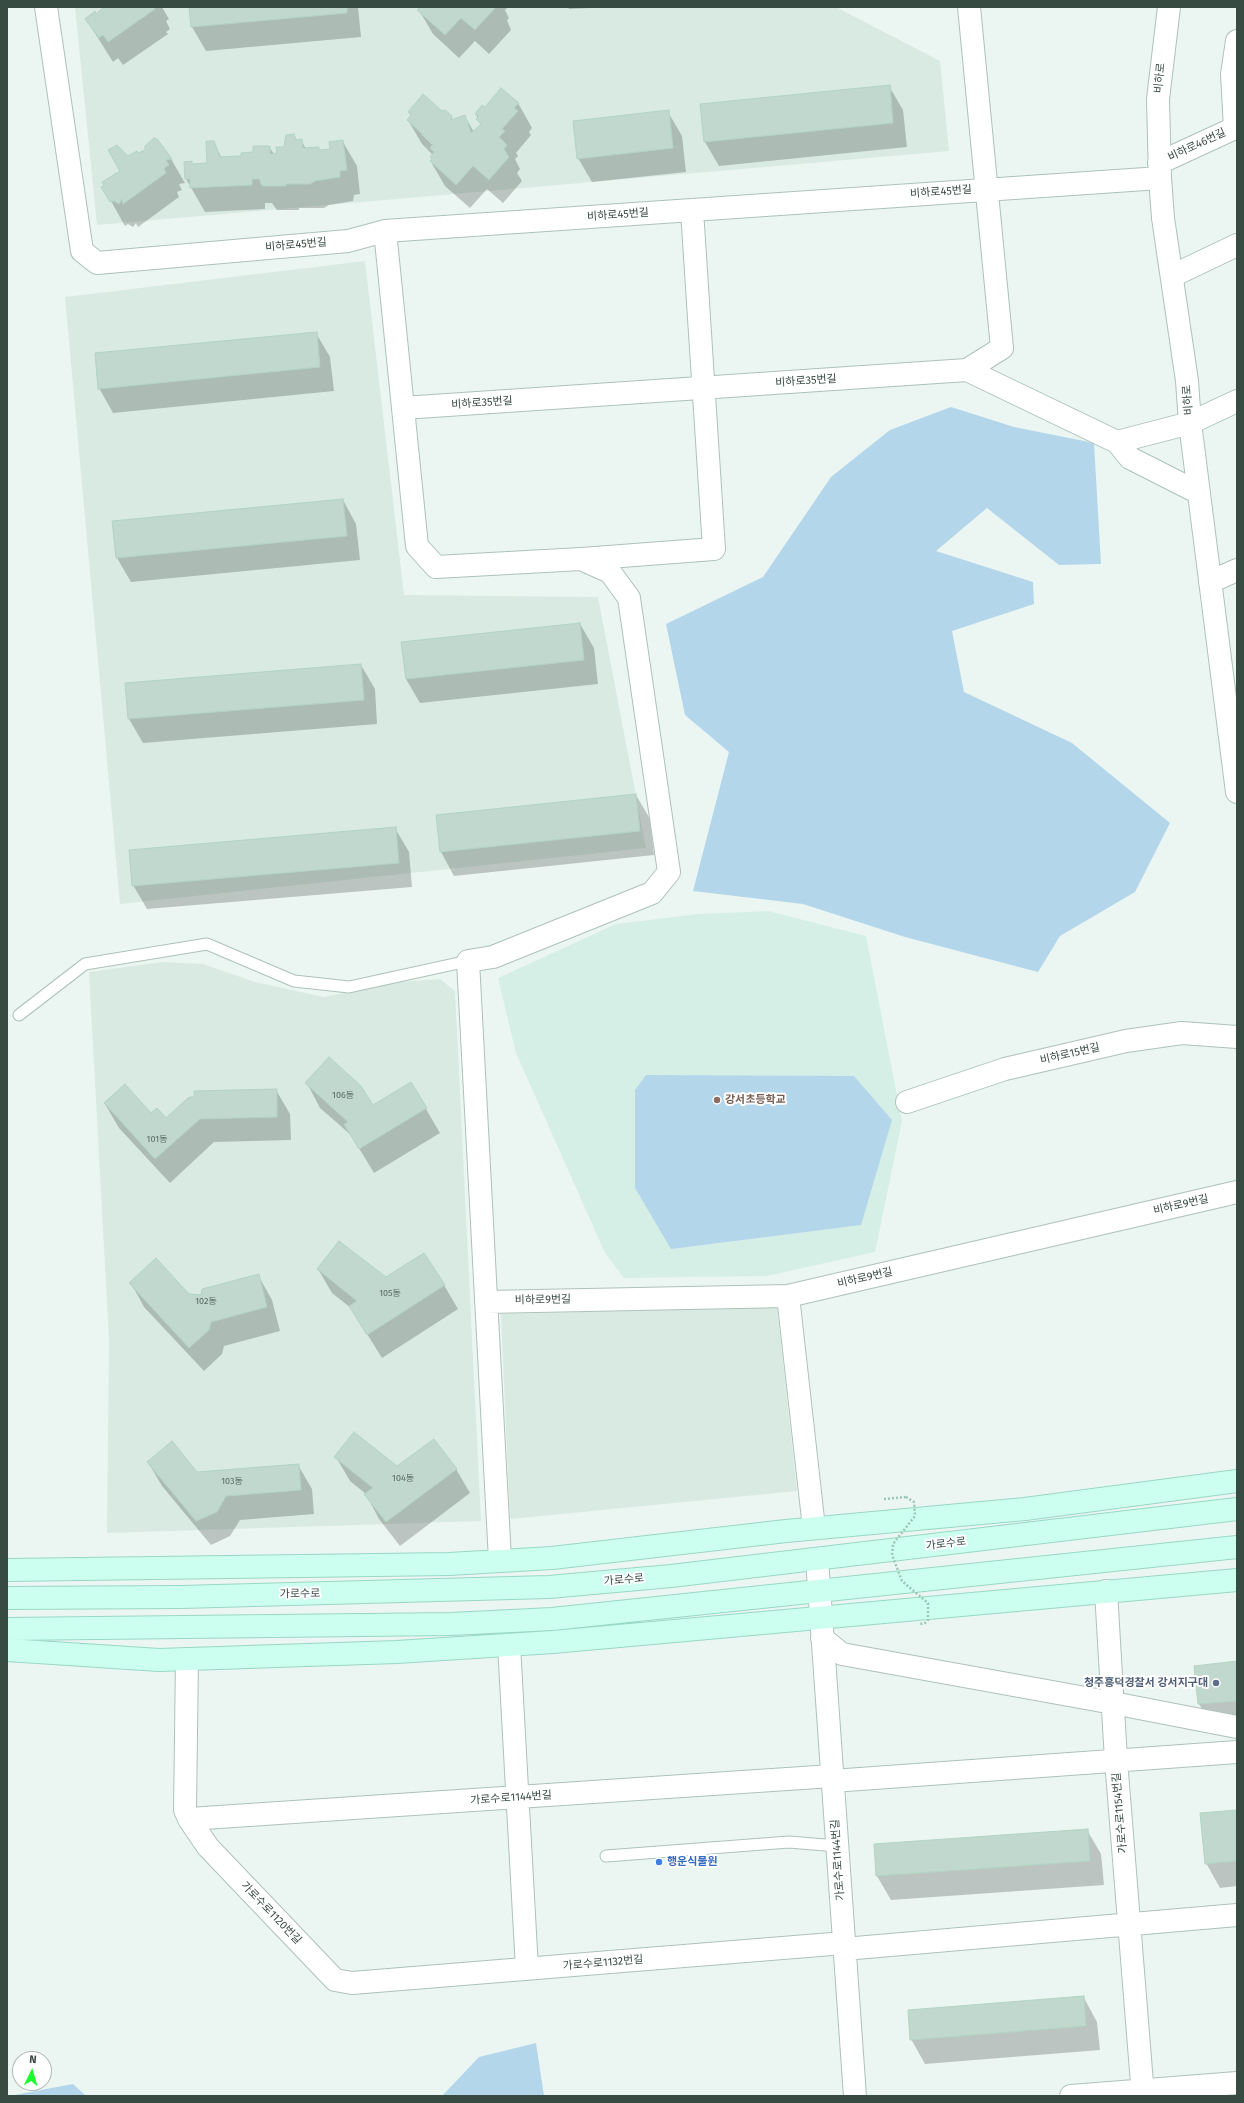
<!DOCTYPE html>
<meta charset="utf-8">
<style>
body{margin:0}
#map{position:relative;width:1244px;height:2103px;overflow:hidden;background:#ebf6f2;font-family:"Fira Sans",sans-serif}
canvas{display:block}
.frame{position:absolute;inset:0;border:8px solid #384b42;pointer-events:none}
.north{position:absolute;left:12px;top:2051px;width:40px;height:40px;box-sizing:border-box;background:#fff;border:1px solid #afb7b3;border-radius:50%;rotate:5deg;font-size:11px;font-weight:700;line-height:16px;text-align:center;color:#384b42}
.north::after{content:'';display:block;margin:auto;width:14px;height:18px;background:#19ff2b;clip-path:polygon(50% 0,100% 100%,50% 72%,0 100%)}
</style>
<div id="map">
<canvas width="1244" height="2103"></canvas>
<div class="frame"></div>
<div class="north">N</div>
</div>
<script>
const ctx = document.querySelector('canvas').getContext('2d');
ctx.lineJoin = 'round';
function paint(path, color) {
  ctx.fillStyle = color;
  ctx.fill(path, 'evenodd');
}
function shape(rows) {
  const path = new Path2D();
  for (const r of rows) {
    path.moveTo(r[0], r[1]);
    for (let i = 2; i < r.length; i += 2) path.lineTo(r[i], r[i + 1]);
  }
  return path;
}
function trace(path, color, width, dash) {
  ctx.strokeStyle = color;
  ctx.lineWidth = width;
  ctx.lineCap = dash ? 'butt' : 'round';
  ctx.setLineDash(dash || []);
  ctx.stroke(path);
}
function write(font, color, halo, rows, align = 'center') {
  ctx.font = font + ' "Fira Sans","Noto Sans KR",sans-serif';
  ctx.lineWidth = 4;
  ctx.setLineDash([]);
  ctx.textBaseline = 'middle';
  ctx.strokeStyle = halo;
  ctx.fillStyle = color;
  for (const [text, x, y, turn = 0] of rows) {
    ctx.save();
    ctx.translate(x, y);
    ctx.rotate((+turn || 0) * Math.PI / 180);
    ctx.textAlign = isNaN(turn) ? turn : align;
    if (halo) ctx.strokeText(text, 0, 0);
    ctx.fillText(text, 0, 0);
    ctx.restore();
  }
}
const residential = shape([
 [75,7,836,7,940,61,949,151,97,225],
 [365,261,404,595,598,597,646,848,120,904,65,297],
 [162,962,203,964,255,982,324,997,399,982,440,979,455,991,481,1521,107,1533,109,1340,89,972],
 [777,1307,797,1491,510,1519,501,1314]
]);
const education = shape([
 [768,911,866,936,902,1121,875,1252,767,1276,624,1278,605,1253,516,1053,498,978,616,924,699,914]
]);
const green = shape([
 [951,407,1014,427,1094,443,1101,564,1059,565,987,508,936,551,1033,582,1034,604,952,631,964,692,1072,743,1170,823,1135,892,1060,936,1038,972,905,937,803,904,693,891,729,752,685,715,666,624,763,577,831,477,890,430],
 [646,1075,854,1076,892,1120,861,1225,671,1249,635,1188,635,1090],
 [536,2043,544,2096,442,2096,479,2057],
 [73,2084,86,2096,9,2096]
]);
const shadow = shape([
 [105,7,162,7,169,19,166,21,170,29,166,32,168,34,123,65,118,58,113,62,86,19,96,15],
 [190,7,358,7,361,37,206,51,192,27],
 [419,7,508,7,505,10,509,18,507,20,511,30,489,54,475,41,459,58,433,34,419,10],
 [568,7,612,7,569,9],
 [889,86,903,110,907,147,719,166,705,142,701,105],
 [518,103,532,128,529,132,531,135,516,153,518,156,515,159,520,169,517,173,522,181,503,203,487,189,470,208,445,186,431,162,433,155,422,144,408,120,411,116,409,112,442,112,451,116,453,120,465,117,474,132,481,126,476,114,485,109],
 [423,134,438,147,436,148,422,135],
 [668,112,682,136,686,172,592,182,578,158],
 [293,135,297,140,301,140,306,149,318,148,320,151,331,150,343,142,357,166,360,194,354,195,353,201,329,205,324,208,299,208,299,210,277,210,272,203,265,203,265,209,205,212,186,179,191,162,193,165,208,164,213,142,222,158,242,157,269,147,274,154,278,154,285,148],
 [157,140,171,159,185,183,179,184,182,190,177,192,179,197,138,227,136,223,133,227,128,224,125,226,103,187,122,172,128,157,146,150],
 [316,333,330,357,334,391,113,413,99,388],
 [343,500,356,524,360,560,131,582,117,558],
 [580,624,594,648,598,684,420,703,406,679,402,643],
 [361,665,375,689,377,724,143,743,129,719,127,684],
 [636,795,650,819,654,855,454,876,441,852],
 [395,828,409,852,412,887,147,909,133,885],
 [307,1083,373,1107,426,1109,440,1133,374,1173,351,1135,320,1108],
 [276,1090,290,1114,291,1140,214,1142,170,1183,119,1128,105,1104,166,1120],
 [318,1269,444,1285,458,1309,382,1358,351,1308,332,1293],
 [258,1275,272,1300,280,1331,224,1346,222,1354,204,1371,144,1307,131,1283,202,1297],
 [336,1457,397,1468,456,1469,470,1493,400,1546,379,1519,366,1494,350,1481],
 [148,1462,197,1473,298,1465,312,1489,314,1514,240,1520,230,1536,211,1545,162,1486],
 [1237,1662,1237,1718,1209,1721,1199,1704,1195,1667],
 [1237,1811,1237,1886,1220,1888,1206,1863],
 [1087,1830,1101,1854,1104,1885,891,1900,877,1876,875,1845],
 [1084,1998,1097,2022,1100,2050,925,2064,911,2039]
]);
const building = shape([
 [104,7,153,7,155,9,108,42,103,35,99,38,85,19,95,11,96,14,104,7],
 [189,7,347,7,347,13,191,27,189,7],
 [420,7,496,7,475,30,461,18,445,35,417,10,420,7],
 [890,85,893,123,704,142,700,104,890,85],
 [501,88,519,103,514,108,518,111,502,129,505,131,499,137,507,145,504,149,509,157,489,180,473,166,456,185,430,161,432,159,430,157,434,152,430,148,433,144,407,120,411,115,408,112,423,94,442,111,445,110,452,116,451,120,465,115,471,133,481,124,476,119,479,116,475,114,482,105,485,107,501,88],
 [669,110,673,148,577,159,573,121,669,110],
 [294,134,296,140,302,139,303,148,319,147,319,150,330,149,329,142,343,140,347,170,340,171,340,177,315,181,310,184,286,184,286,186,262,186,259,179,252,179,252,185,190,188,190,179,185,179,184,162,192,161,192,164,207,163,206,141,214,141,220,157,241,156,241,153,253,152,253,146,270,146,270,154,277,153,276,147,284,147,286,135,294,134],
 [154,138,158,140,172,159,166,160,169,165,164,168,166,173,123,204,122,199,119,204,114,201,110,202,101,187,104,186,102,182,120,171,108,150,117,145,128,156,137,151,138,153,145,150,145,146,154,138],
 [317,332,320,367,98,389,95,353,317,332],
 [343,499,347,536,116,558,112,521,343,499],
 [580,623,584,660,406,679,401,642,580,623],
 [361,664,364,700,128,719,125,683,361,664],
 [636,794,640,831,440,852,436,815,636,794],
 [396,827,399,863,132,886,129,850,396,827],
 [329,1057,361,1086,373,1105,411,1082,427,1108,359,1149,344,1124,348,1122,305,1083,329,1057],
 [125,1084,151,1113,157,1108,166,1118,189,1097,194,1097,194,1091,277,1089,277,1117,200,1119,155,1159,104,1103,125,1084],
 [339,1241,386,1277,424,1253,445,1285,367,1335,349,1306,357,1301,317,1269,339,1241],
 [156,1258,189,1294,201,1295,202,1289,259,1274,267,1307,211,1322,209,1330,189,1348,129,1283,156,1258],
 [354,1432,397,1466,434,1439,457,1469,386,1522,364,1494,373,1488,334,1457,354,1432],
 [172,1441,197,1472,299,1464,301,1490,226,1496,217,1512,196,1521,147,1462,172,1441],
 [1237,1661,1237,1701,1198,1704,1194,1666,1237,1661],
 [1237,1810,1237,1861,1205,1864,1200,1813,1237,1810],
 [1088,1829,1090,1861,876,1876,874,1844,1088,1829],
 [1084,1996,1086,2026,910,2040,908,2010,1084,1996]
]);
const path = shape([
 [884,1499,906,1497]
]);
const service = shape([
 [19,1015,85,964,207,944,294,981,349,987,468,961],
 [606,1856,789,1842,837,1846]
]);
const minor = shape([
 [46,7,82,251,97,263,348,241,385,231,1160,178],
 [1169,7,1158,99,1160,178,1163,218,1187,381,1190,423,1237,792],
 [1235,128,1232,74,1237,41],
 [1159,163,1237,127],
 [385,231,417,546,436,567,581,559,610,572,629,598,669,872,652,893,493,957,468,961,500,1560],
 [1172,276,1237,245],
 [967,370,1002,348,969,7],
 [403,408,967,370,1117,442,1190,423],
 [1117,442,1130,458,1199,493],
 [582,559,714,549,692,210],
 [1210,582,1237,570],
 [907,1102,1005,1069,1126,1041,1182,1033,1237,1037],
 [788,1296,814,1528],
 [486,1302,788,1296,1237,1192],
 [817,1559,855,2096],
 [1106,1591,1116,1760,1143,2096],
 [822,1638,842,1654,1113,1703,1237,1727],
 [509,1645,527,1969],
 [187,1659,185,1810,189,1819,208,1847,335,1980,352,1983,844,1943],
 [832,1781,1237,1752],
 [189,1819,832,1776],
 [844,1949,1237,1915],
 [1071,2096,1237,2083]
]);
const tertiary = shape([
 [1190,423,1237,401]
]);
const secondary = shape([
 [7,1570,449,1564,552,1558,786,1531,1025,1509,1237,1481],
 [7,1598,181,1597,549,1587,671,1576,1237,1509],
 [7,1629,451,1624,552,1619,1237,1547],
 [7,1650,159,1660,397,1652,553,1642,1237,1580]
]);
const pathBridge = shape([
 [906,1497,914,1502,915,1516,893,1544,892,1555,902,1581,928,1603,928,1620,925,1623,920,1624]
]);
const markers = [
 [717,1100,4,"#8d6e63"],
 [1216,1683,4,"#5c6f8a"],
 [659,1862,4,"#3f7fe0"]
];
const numberNames = [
 ["106동",343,1095],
 ["101동",157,1139],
 ["105동",390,1293],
 ["102동",206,1301],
 ["104동",403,1478],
 ["103동",232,1481]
];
const streetNames = [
 ["비하로",1160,78,-84],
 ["비하로46번길",1197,145,-25],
 ["비하로45번길",941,192,-4],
 ["비하로45번길",618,215,-4],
 ["비하로45번길",296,245,-5],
 ["비하로35번길",806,381,-4],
 ["비하로",1188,400,-94],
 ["비하로35번길",482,403,-4],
 ["비하로15번길",1070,1054,-13],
 ["비하로9번길",1181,1205,-13],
 ["비하로9번길",865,1278,-13],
 ["비하로9번길",543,1300,-1],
 ["가로수로",946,1544,-7],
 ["가로수로",624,1580,-5],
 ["가로수로",300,1594,-1],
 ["가로수로1144번길",511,1798,-4],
 ["가로수로1154번길",1120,1813,-95],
 ["가로수로1144번길",838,1860,-94],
 ["가로수로1120번길",271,1913,46],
 ["가로수로1132번길",603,1963,-5]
];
const educationNames = [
 ["강서초등학교",725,1100]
];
const serviceNames = [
 ["청주흥덕경찰서 강서지구대",1208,1683]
];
const shopNames = [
 ["행운식물원",667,1862]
];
paint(residential, '#d9eae3');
paint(education, '#d5efe6');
paint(green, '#b3d6eb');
paint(shadow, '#0003');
paint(building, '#c0d8cd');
trace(building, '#b2d4c4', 1);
trace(service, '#adc2b9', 13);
trace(minor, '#adc2b9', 24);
trace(tertiary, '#adc2b9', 24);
trace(secondary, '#99d8c3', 24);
trace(path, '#9dc5b4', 2.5, [2, 2]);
trace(service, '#fff', 11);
trace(minor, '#fff', 22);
trace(tertiary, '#fff', 22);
trace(secondary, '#ccffef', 22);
trace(pathBridge, '#9dc5b4', 2.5, [2, 2]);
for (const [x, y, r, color] of markers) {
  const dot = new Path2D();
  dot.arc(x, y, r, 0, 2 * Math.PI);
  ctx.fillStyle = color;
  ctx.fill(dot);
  trace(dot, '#fff', 1.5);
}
write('9px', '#5a6e65', null, numberNames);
write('11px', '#384b42', '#fff', streetNames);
write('bold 11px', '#785e54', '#fff', educationNames, 'left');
write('bold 11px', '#4e5e75', '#fff', serviceNames, 'right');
write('bold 11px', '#366cbe', '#fff', shopNames, 'left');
</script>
